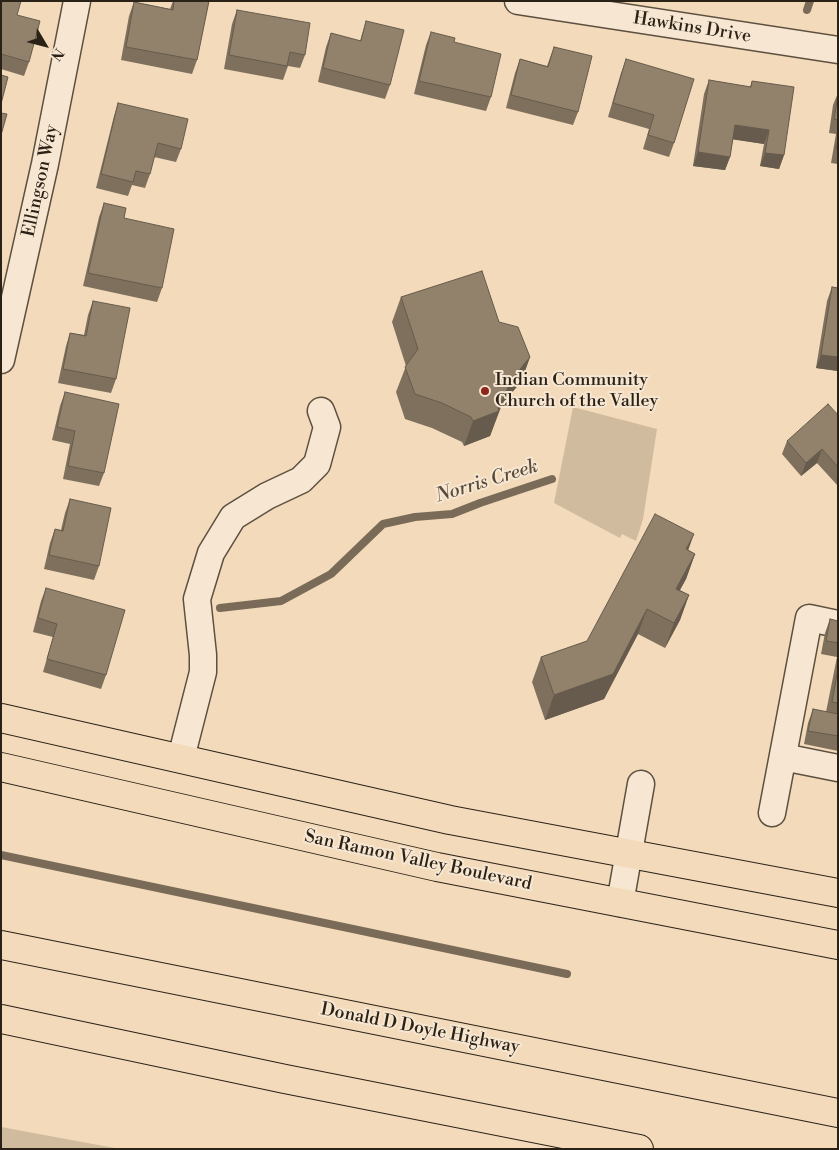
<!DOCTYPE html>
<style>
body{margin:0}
#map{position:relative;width:839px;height:1150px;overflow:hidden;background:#f2daba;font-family:"Libre Bodoni",serif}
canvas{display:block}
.frame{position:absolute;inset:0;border:2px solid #2b2217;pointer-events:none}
.north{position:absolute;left:20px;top:20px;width:50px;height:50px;-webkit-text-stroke:4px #f7e7d2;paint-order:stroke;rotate:127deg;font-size:14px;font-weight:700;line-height:20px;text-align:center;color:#2b2217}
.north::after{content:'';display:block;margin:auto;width:18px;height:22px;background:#2b2217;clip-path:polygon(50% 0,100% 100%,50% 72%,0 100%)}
</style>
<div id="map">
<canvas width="839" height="1150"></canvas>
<div class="frame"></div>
<div class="north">N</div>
</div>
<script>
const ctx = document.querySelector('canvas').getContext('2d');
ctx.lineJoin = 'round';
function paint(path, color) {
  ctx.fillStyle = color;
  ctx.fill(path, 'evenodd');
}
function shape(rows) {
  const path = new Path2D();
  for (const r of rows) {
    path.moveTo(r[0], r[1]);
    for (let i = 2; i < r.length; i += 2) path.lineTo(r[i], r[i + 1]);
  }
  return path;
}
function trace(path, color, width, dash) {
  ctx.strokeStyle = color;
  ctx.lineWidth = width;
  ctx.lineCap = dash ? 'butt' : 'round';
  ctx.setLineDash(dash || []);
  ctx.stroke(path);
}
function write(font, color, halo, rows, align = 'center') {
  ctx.font = font + ' "Libre Bodoni",serif';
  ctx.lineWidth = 4;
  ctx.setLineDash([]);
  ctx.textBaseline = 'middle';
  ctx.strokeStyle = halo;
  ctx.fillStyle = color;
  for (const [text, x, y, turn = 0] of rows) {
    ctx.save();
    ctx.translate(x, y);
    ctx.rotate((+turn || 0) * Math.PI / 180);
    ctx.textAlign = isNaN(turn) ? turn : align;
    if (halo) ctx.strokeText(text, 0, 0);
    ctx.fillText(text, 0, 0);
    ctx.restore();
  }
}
const green = shape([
 [573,407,657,429,643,519,636,541,622,534,620,538,554,503],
 [1,1127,120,1149,1,1149]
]);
const stream = shape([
 [807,10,810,1],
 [220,608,281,601,331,574,383,524,415,517,452,514,480,503,552,479],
 [1,855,567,974]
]);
const minor = shape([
 [518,1,838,50],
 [1,360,45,164,77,1],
 [783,757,838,768],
 [181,758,203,672,203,655,197,599,211,553,233,517,267,496,301,480,317,464,327,427,321,411],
 [772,813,809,618,838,624],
 [620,903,641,784]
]);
const major = shape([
 [1,718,450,820,838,893],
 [1,767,437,867,838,945]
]);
const highway = shape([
 [1,945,838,1113],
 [1,1019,285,1079,639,1149]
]);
const wall = shape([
 [1,1,17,15,29,62,24,76,1,69],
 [173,1,209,1,197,60,192,74,121,60,129,16,134,2,170,9],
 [237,10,305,55,300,68,288,66,283,80,224,69,232,24],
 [366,21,390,85,385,99,318,82,326,47,331,33,360,41],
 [431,32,491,97,486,111,414,94,426,45],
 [554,47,578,112,573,125,506,108,515,73,520,59,547,66],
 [626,59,674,143,669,157,643,149,649,129,608,117,621,73],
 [709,80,750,87,752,81,784,155,779,169,760,166,764,144,733,139,730,157,725,170,693,166,704,94],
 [838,93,838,164,831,163,836,134,829,133,833,105],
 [118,103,181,149,176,162,154,157,150,174,145,188,132,185,128,196,96,188,114,116],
 [104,203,124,218,162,288,157,302,83,286,99,217],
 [832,287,838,288,838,371,816,368,827,301],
 [401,297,499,322,530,357,521,382,502,404,490,436,464,446,462,442,432,428,405,419,396,392,406,366,392,322],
 [93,301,116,379,111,393,58,383,66,346,70,333,84,335,88,315],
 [65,392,104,473,99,486,63,479,70,444,52,440,60,406],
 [838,415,838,486,817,463,801,476,782,454,787,441],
 [70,499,99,566,94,580,44,569,50,543,55,529,61,530,65,513],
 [688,550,695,554,686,579,680,590,689,595,680,620,665,648,638,634,604,699,545,720,532,682,541,657,587,641],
 [46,588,106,675,101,689,43,672,53,637,33,632,41,601],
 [830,619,838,621,838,751,804,744,808,723,813,709,826,712,837,657,821,654,825,633]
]);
const shadedWall = shape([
 [735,125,769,130,764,144,730,139],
 [698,152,730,157,725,170,693,166],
 [765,153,784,155,779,169,760,166],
 [821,355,838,357,838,371,816,368],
 [530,357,521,382,502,404,490,436,464,446,473,421,512,379],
 [822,449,817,463,801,476,806,463],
 [694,534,685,559,686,549],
 [695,554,686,579,667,613,676,589],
 [689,595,680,620,665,648,674,623],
 [647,609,638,634,604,699,545,720,554,695]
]);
const building = shape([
 [1,1,21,1,17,15,40,21,29,62,1,54,1,1],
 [174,1,209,1,197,60,126,47,134,2,173,10,174,1],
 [237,10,310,23,305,55,290,52,287,66,229,55,237,10],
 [366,21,404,30,390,85,323,68,331,33,361,41,366,21],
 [431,32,455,38,454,42,501,54,491,97,419,81,431,32],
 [554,47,592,56,578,112,511,95,520,59,548,67,554,47],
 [626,59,694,79,674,143,648,135,654,115,613,103,626,59],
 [1,75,8,77,1,104,1,75],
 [709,80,751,87,752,81,794,87,784,155,765,153,769,130,735,125,730,157,698,152,709,80],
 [838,95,838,120,834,119,838,95],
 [118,103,188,119,181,149,158,143,150,174,136,171,133,182,101,174,118,103],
 [1,113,7,114,1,135,1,113],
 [838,139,838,150,836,149,838,139],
 [104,203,126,208,124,218,174,229,162,288,88,273,104,203],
 [482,271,499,322,518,327,530,357,512,379,498,408,499,411,473,421,471,417,442,403,415,394,405,367,418,349,401,297,482,271],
 [832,287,838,288,838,357,821,355,832,287],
 [93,301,130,308,116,379,63,369,70,333,86,336,93,301],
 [65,392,119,404,104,473,68,466,75,431,57,427,65,392],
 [828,404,838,415,838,467,822,449,806,463,787,441,828,404],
 [70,499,111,508,99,566,49,555,55,529,63,531,70,499],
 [655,514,694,534,686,549,695,554,676,589,689,595,674,623,647,609,613,674,554,695,541,657,587,641,655,514],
 [46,588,125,610,106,675,47,659,57,624,38,618,46,588],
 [830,619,838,621,838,643,826,641,830,619],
 [838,669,838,703,832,702,838,669],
 [813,709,838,714,838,736,808,731,813,709]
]);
const markers = [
 [485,391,5,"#8f2418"]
];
const streetNames = [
 ["Hawkins Drive",692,28,9],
 ["Ellingson Way",41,181,-78],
 ["San Ramon Valley Boulevard",418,861,12],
 ["Donald D Doyle Highway",420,1029,11]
];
const poiNames = [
 ["Indian Community",495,381],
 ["Church of the Valley",495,402]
];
const waterNames = [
 ["Norris Creek",487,482,-17]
];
paint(green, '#d0bb9e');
trace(stream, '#7a6b58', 8);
trace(minor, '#5d5040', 29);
trace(major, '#2b2217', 30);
trace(highway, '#2b2217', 30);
trace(minor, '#f7e7d2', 26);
trace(major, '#f2daba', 28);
trace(highway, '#f2daba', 28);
paint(wall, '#7e705d');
paint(shadedWall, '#665b4c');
paint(building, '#92826c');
trace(building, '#665b4c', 1);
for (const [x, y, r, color] of markers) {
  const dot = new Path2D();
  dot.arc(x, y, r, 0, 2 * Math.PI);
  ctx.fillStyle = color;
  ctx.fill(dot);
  trace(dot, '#f7e7d2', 2);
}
write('18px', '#2b2217', '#f7e7d2', streetNames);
write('18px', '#2b2217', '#f7e7d2', poiNames, 'left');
write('italic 19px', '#594c3d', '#f7e7d2', waterNames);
</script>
